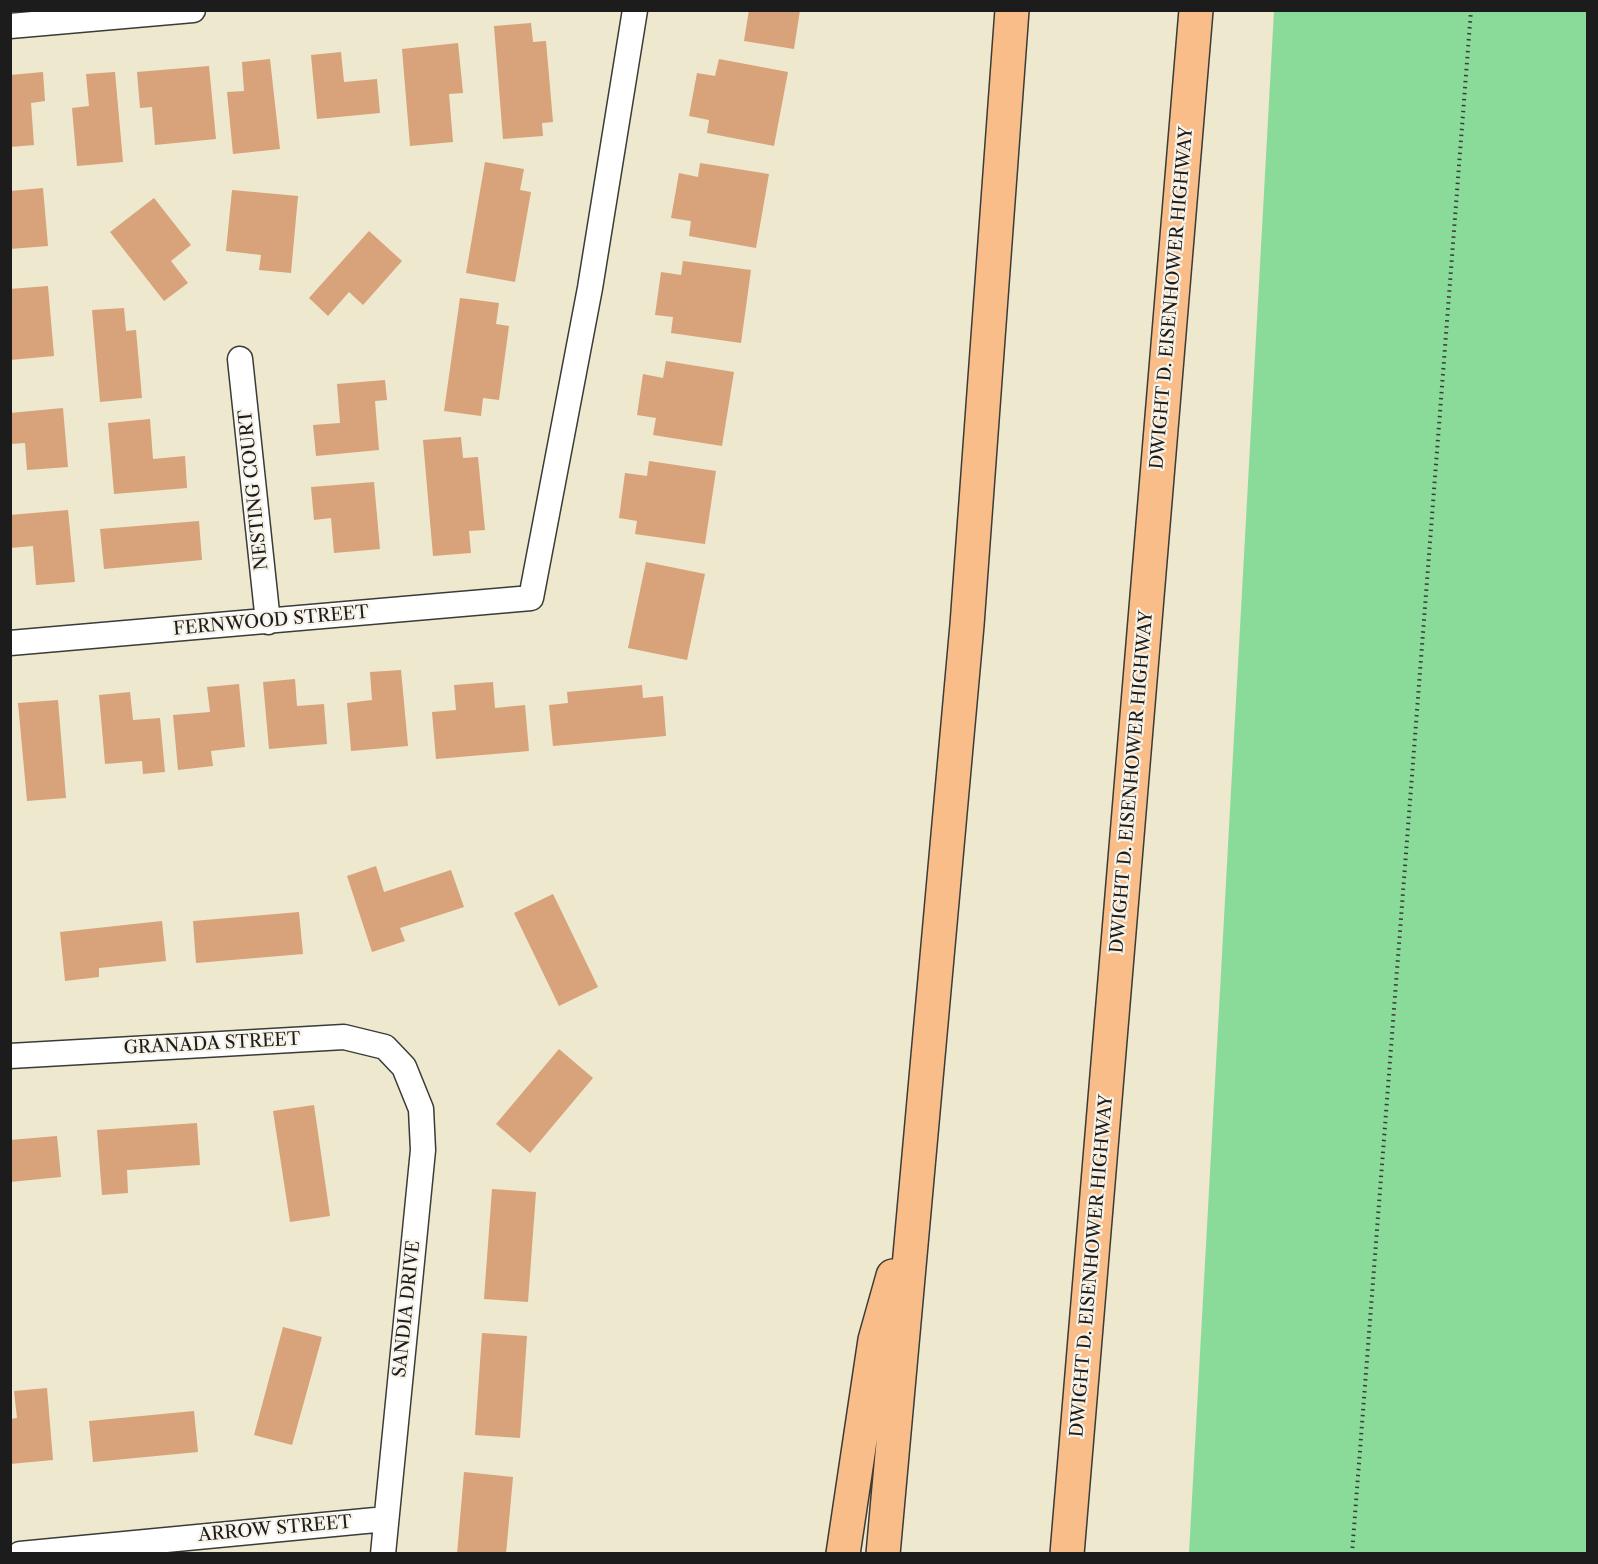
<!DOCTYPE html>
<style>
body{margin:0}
#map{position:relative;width:1598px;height:1564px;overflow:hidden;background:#ede8ce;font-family:"Libre Caslon Text",serif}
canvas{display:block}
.frame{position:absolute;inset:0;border:12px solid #1c1c1c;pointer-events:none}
</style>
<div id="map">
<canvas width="1598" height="1564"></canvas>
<div class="frame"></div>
</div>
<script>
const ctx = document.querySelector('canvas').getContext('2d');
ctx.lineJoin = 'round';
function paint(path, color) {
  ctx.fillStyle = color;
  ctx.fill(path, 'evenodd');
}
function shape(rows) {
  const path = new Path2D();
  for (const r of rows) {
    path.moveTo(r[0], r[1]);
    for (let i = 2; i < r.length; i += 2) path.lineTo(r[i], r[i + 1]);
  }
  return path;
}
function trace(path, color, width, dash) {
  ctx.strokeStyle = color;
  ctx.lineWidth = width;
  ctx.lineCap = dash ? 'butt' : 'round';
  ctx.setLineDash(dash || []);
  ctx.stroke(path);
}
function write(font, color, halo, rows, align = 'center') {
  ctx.font = font + ' "Libre Caslon Text",serif';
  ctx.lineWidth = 4.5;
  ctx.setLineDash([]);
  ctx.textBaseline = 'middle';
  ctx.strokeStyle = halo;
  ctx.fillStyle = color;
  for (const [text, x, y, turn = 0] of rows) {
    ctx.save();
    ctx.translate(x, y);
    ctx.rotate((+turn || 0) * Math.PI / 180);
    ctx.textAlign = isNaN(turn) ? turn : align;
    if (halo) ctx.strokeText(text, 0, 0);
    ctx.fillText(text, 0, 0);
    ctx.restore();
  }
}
const green = shape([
 [1274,11,1587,11,1587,1553,1189,1553]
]);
const building = shape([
 [749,10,800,10,794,49,744,41],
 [531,23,533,42,546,41,553,122,542,123,543,136,503,139,494,26],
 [458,43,463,93,449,94,453,142,410,146,402,49],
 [341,52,344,82,377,79,380,113,317,119,311,55],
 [270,59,280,149,233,154,227,92,244,91,242,62],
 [719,59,788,72,774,146,707,133,709,120,689,116,697,73,715,76],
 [209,66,216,139,155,145,152,107,140,108,137,72],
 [43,72,45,101,31,103,34,145,10,147,10,75],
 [115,72,123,162,77,166,72,108,89,106,86,74],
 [485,162,524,169,520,190,531,192,515,282,466,273],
 [700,163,769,174,756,248,689,236,691,221,671,218,679,173,698,177],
 [43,188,48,246,10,249,10,191],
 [232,190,298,196,291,273,259,270,261,255,226,251],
 [154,198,191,245,171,261,188,283,164,301,110,232],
 [369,231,402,261,363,305,349,292,328,316,309,298],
 [683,261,751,270,741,343,671,333,673,317,655,315,661,272,681,275],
 [48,286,54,356,10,360,10,289],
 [460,298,499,303,496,324,509,326,499,400,483,398,481,416,444,411],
 [124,308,126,331,136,330,142,398,100,402,92,310],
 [666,361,734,372,722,446,653,435,656,418,637,415,643,374,663,378],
 [385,380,387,400,375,401,379,450,316,456,313,425,340,423,337,384],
 [63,408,68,467,27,470,25,443,10,444,10,413],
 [150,419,153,459,185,456,187,488,114,494,108,423],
 [461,437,463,458,478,457,485,530,469,531,471,553,433,556,423,440],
 [649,461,716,471,705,544,635,534,637,521,619,518,625,473,647,476],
 [374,482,380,549,334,553,331,518,314,520,311,487],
 [68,510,75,582,36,585,33,546,10,548,10,515],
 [199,521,202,560,104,569,100,529],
 [646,562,705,574,687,660,628,648],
 [401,670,408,746,351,751,347,703,372,700,370,672],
 [295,679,297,706,324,704,327,744,269,749,263,682],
 [493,682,495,708,525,705,529,751,436,759,432,712,456,710,454,685],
 [239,684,245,747,211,751,213,766,178,770,173,715,210,712,207,687],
 [642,685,643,698,663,696,666,736,553,746,549,705,568,703,567,692],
 [130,692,133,720,160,718,165,772,143,774,142,761,105,764,99,695],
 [58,700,66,798,27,801,18,703],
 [376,866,384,892,451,870,464,907,400,928,405,941,372,952,347,876],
 [553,894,598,987,559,1006,514,913],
 [299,912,303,954,196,963,193,921],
 [162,921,166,961,99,968,99,977,65,981,60,932],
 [559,1049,593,1078,530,1153,496,1124],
 [314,1105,330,1216,290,1222,273,1111],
 [197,1123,200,1165,127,1170,128,1193,102,1195,97,1130],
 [57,1136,61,1177,10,1182,10,1140],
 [492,1189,536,1192,528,1302,484,1299],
 [283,1327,322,1337,292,1445,254,1435],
 [482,1333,527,1336,520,1438,475,1435],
 [47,1388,53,1460,10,1464,10,1419,17,1418,14,1391],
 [194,1411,198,1452,93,1462,89,1421],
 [464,1472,513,1477,506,1554,457,1554]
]);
const path = shape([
 [1352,1554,1471,10]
]);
const minor = shape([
 [10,26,193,10],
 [240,359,268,622],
 [10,643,531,598,590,288,635,10],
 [10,1056,344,1037,385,1047,404,1067,421,1109,423,1150,383,1554],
 [20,1554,386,1519]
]);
const motorway = shape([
 [843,1554,875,1340,893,1276],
 [883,1554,967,625,1012,10],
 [1067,1554,1196,10]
]);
const streetNames = [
 ["DWIGHT D. EISENHOWER HIGHWAY",1172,298,-85],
 ["NESTING COURT",254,490,-96],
 ["FERNWOOD STREET",271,621,-5],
 ["DWIGHT D. EISENHOWER HIGHWAY",1132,782,-85],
 ["GRANADA STREET",212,1044,-3],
 ["DWIGHT D. EISENHOWER HIGHWAY",1092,1266,-85],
 ["SANDIA DRIVE",407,1309,-84],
 ["ARROW STREET",275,1529,-5]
];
paint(green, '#8ada9a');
paint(building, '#d8a27a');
trace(minor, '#3b3b37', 27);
trace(motorway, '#3b3b37', 36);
trace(path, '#3b3b37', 4, [1.5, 4.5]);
trace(minor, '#fff', 24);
trace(motorway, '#f8bd89', 33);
write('18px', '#1c1c1c', '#f7f3e8', streetNames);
</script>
